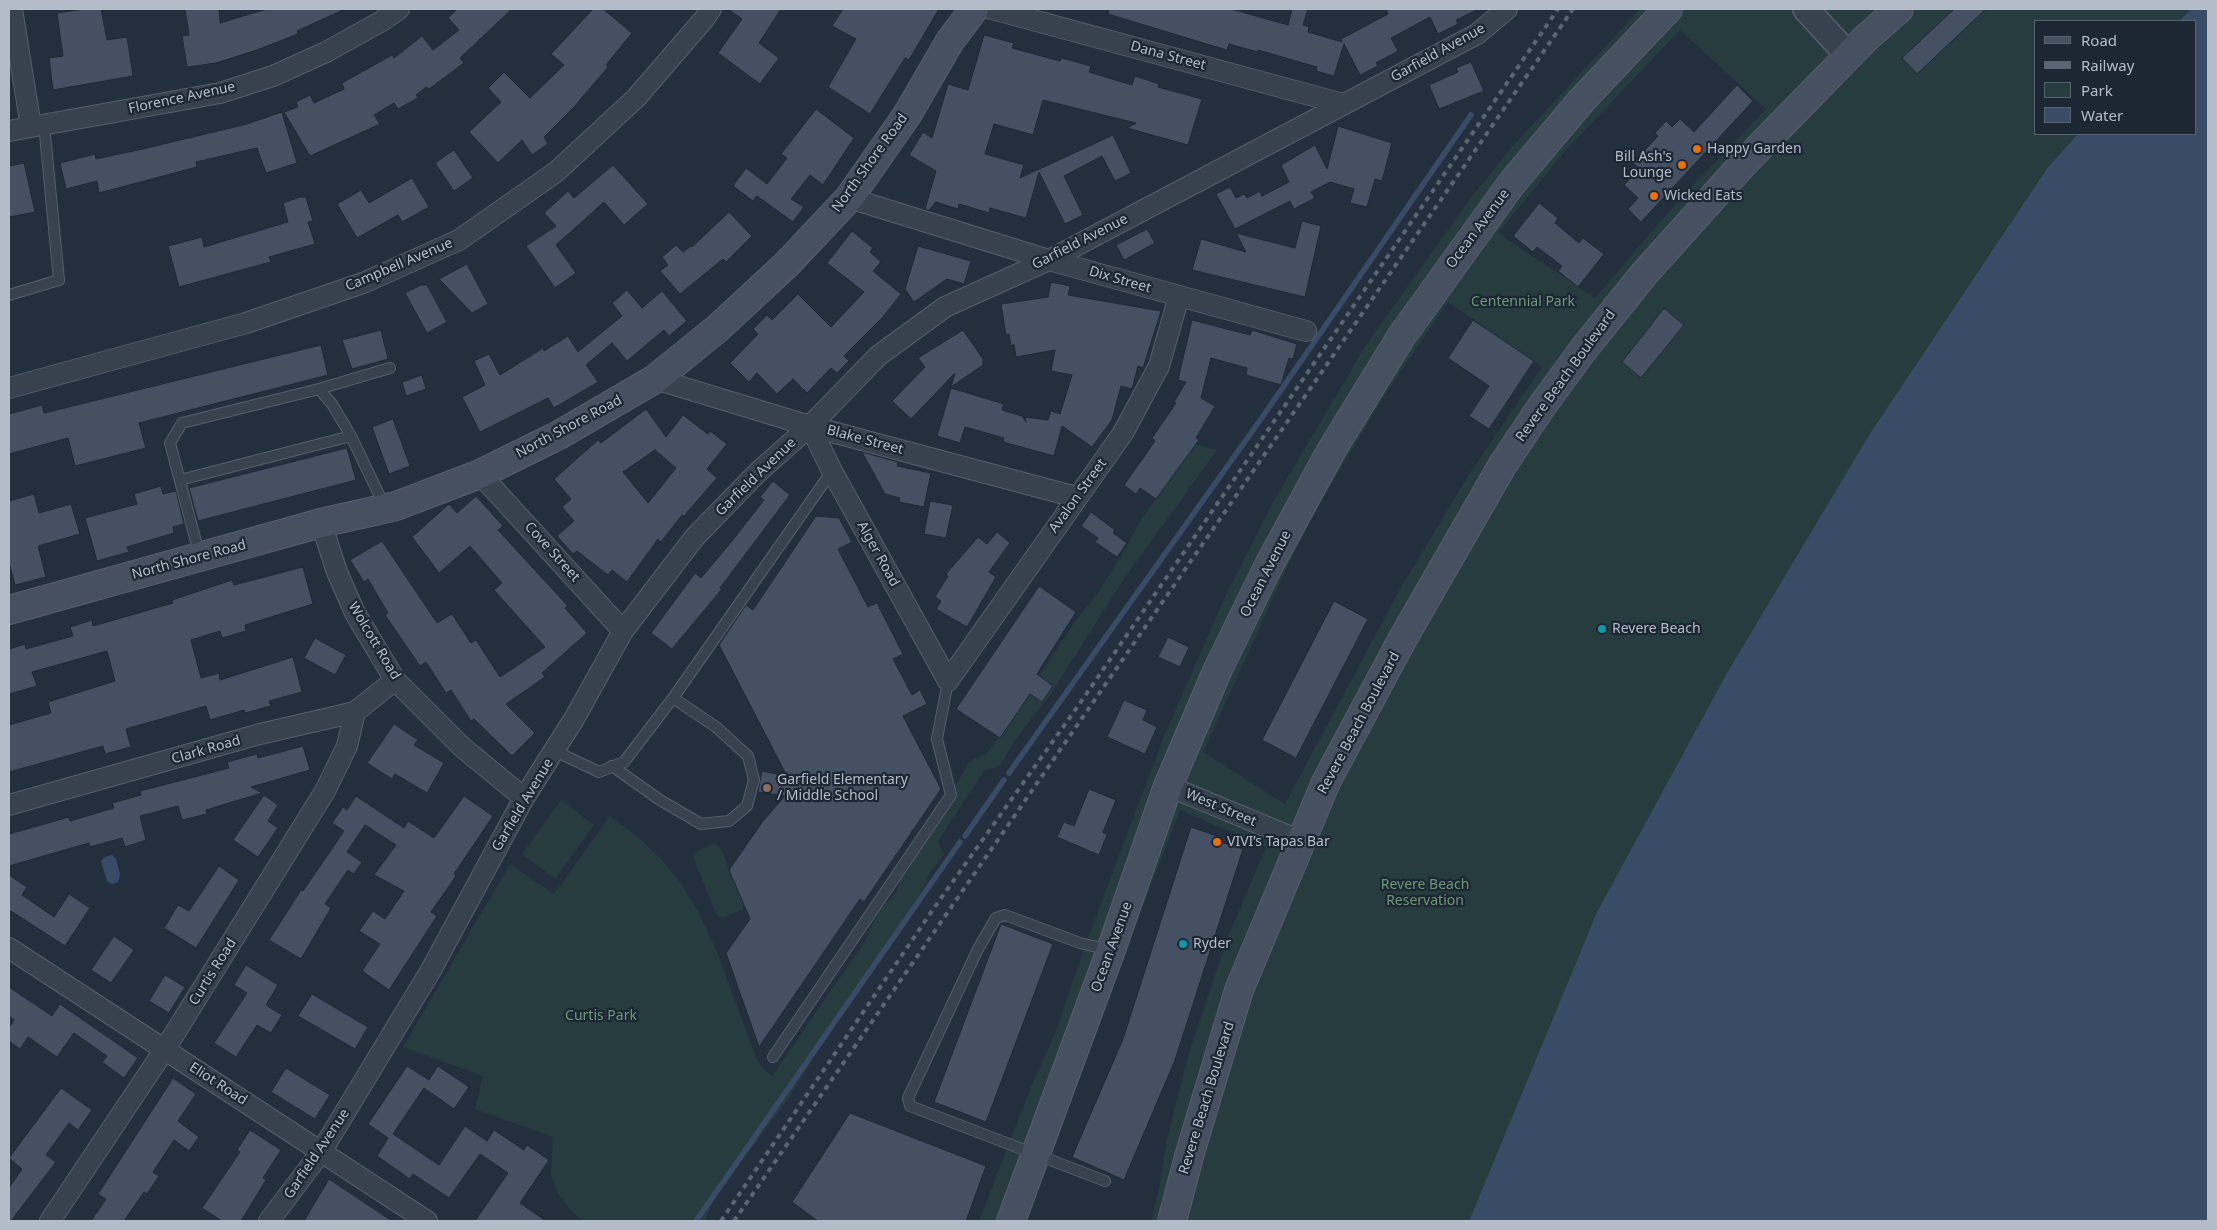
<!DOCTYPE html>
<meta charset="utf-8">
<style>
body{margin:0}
#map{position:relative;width:2217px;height:1230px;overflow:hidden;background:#242f3e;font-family:"Noto Sans",sans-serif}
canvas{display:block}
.frame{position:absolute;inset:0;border:10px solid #b4bcc9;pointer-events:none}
.legend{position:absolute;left:2034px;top:20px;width:162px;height:115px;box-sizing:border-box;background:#1d2633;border:1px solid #59626f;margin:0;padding:6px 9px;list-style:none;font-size:15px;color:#b4bcc9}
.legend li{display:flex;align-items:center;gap:10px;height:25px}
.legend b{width:25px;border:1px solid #59626f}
</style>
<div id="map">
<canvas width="2217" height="1230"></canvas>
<div class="frame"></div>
<ul class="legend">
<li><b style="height:6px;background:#465061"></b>Road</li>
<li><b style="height:6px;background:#5a6575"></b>Railway</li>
<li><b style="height:14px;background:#263c3f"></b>Park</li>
<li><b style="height:14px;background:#394c67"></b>Water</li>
</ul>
</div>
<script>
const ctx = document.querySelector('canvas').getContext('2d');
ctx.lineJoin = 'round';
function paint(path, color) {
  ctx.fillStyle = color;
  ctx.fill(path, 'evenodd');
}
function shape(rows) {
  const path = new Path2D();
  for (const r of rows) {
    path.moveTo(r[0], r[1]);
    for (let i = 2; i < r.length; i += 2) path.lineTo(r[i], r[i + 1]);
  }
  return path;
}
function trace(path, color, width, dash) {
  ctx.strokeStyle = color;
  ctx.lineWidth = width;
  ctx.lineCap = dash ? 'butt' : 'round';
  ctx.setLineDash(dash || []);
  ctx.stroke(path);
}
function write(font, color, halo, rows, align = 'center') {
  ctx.font = font + ' "Noto Sans",sans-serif';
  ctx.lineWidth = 4.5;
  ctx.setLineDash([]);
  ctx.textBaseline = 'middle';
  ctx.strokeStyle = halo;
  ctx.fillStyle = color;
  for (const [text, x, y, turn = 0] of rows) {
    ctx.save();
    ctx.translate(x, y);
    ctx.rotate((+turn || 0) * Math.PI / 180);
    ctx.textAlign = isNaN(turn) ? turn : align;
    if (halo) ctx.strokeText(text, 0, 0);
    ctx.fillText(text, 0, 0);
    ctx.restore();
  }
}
const green = shape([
 [1640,9,2191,9,2179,21,2036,21,2036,134,2078,134,2048,167,1869,435,1727,673,1597,912,1469,1221,1151,1221,1159,1189,1168,1134,1189,1052,1228,937,1266,847,1180,810,1021,1221,979,1221,1032,1084,1055,1034,1085,946,1163,739,1224,599,1273,502,1366,345,1470,199,1512,147],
 [1680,30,1766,109,1679,200,1595,298,1498,233,1566,150],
 [1448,302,1542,367,1470,473,1399,591,1285,804,1203,752,1288,565,1315,511,1386,393],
 [1195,444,1217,450,1124,579,1050,695,1015,740,999,767,985,770,966,798,938,841,944,854,931,871,913,910,842,1012,788,1099,715,1198,705,1221,583,1221,571,1211,558,1194,551,1175,553,1137,475,1109,483,1076,403,1047,510,864,554,894,610,816,639,838,662,860,681,883,698,911,717,952,756,1057,761,1066,772,1076,864,943,879,911,895,894,904,871,970,761,986,754,1004,730,1073,624,1097,594,1124,551,1140,521],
 [561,800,594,825,555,879,522,854],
 [714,844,720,847,744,905,742,910,722,918,716,914,693,857,695,852]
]);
const water = shape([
 [2191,9,2208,9,2208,1221,1469,1221,1597,912,1727,673,1869,435,2048,167,2078,134,2196,134,2196,21,2179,21],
 [112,855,116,859,120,875,118,882,112,884,107,881,101,861,105,857]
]);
const stream = shape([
 [1009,773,1261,419,1471,115],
 [965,836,1004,780],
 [696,1221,960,842]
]);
const building = shape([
 [84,9,101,9,107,40,127,37,133,76,53,90,49,58,63,56,57,13,84,9],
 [185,9,219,9,220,23,267,9,345,9,297,31,298,34,257,50,216,63,187,67,182,36,189,35,185,9],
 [457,9,512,9,460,58,464,63,429,89,426,87,416,95,418,98,398,109,394,103,374,115,380,124,310,156,284,112,298,107,296,102,310,95,314,103,344,89,342,83,392,55,394,58,422,36,433,50,459,30,448,18,457,9],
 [593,9,603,9,632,33,606,65,608,67,574,107,544,137,548,144,532,155,522,140,498,163,469,132,501,102,488,88,504,72,530,98,564,65,551,54,593,9],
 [728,9,781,9,759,43,779,58,760,84,718,53,742,19,728,9],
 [843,9,939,9,909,60,905,58,870,114,828,87,856,39,832,26,843,9],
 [1109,9,1231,9,1288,25,1292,9,1308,9,1303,25,1309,27,1308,32,1342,42,1341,39,1388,14,1386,9,1479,9,1456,20,1458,24,1438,34,1430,17,1391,38,1398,51,1376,63,1378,66,1360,75,1344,44,1334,76,1316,71,1317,67,1258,50,1258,52,1229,44,1227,50,1210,45,1108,14,1109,9],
 [1954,9,1986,9,1917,74,1902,58,1954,9],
 [984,35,1014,43,1012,48,1060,61,1061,58,1091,66,1089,72,1132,85,1135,76,1159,84,1158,87,1202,99,1188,145,1127,128,1136,123,1043,100,1033,135,994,124,985,154,1024,165,1020,178,1113,135,1131,173,1115,181,1102,156,1064,176,1083,215,1065,224,1039,172,1026,218,990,208,989,213,959,204,958,209,936,202,929,210,925,209,936,171,909,155,923,132,932,138,948,84,968,90,984,35],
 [1471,62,1484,91,1439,109,1429,85,1458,72,1456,68,1471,62],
 [1737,85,1753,101,1641,222,1628,209,1638,198,1624,185,1639,168,1633,163,1658,136,1655,133,1666,121,1672,127,1680,119,1694,132,1737,85],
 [816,109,854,138,823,185,810,175,791,199,804,207,793,222,757,196,753,201,733,186,746,168,767,184,787,158,781,154,816,109],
 [282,112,297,163,266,173,257,148,196,162,197,167,99,193,97,181,66,189,60,163,95,154,96,159,147,148,247,124,282,112],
 [1338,126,1392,143,1382,181,1375,179,1367,207,1350,203,1354,189,1330,182,1311,192,1315,198,1294,209,1290,201,1235,229,1216,194,1230,187,1236,198,1244,194,1247,198,1260,191,1262,196,1289,182,1281,165,1315,145,1327,169,1338,126],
 [454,150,473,178,454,191,435,163,454,150],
 [24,163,35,212,9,217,9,166,24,163],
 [613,165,648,204,624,225,604,202,556,245,576,273,555,288,526,246,556,226,544,213,568,191,574,198,613,165],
 [412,178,429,207,402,222,398,215,357,238,337,204,361,190,369,203,412,178],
 [300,197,306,197,313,221,308,222,315,244,269,257,271,262,179,287,168,246,202,237,204,247,288,222,283,203,300,197],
 [1539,203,1558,218,1555,223,1579,243,1583,238,1604,254,1578,287,1558,271,1562,266,1537,247,1533,252,1513,236,1539,203],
 [729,212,752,236,726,262,723,259,680,294,660,271,668,265,662,257,676,245,683,252,691,246,692,247,729,212],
 [1302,221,1321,226,1305,297,1192,270,1201,239,1246,252,1236,233,1295,248,1302,221],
 [1147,229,1155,243,1124,260,1116,245,1147,229],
 [852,231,873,248,870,252,881,262,873,271,901,294,883,317,844,356,849,361,837,373,831,368,807,393,793,379,777,394,757,373,749,382,730,363,758,334,753,329,767,315,772,320,798,294,831,327,864,292,827,263,852,231],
 [918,246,971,261,964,284,947,279,914,302,905,289,918,246],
 [467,264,488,304,472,313,439,279,467,264],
 [1051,282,1070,286,1068,295,1161,311,1143,368,1138,366,1132,389,1121,386,1112,420,1092,447,1062,426,1054,456,1003,442,1004,438,965,427,960,443,937,436,951,388,1004,404,1002,410,1022,416,1026,422,1025,417,1048,420,1051,411,1060,414,1072,375,1051,371,1055,350,1016,357,1014,344,1011,346,1009,334,1006,335,1001,304,1048,297,1051,282],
 [421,285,427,285,447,322,427,333,405,293,421,285],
 [627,290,642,308,662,291,687,321,669,336,664,330,627,361,612,343,586,365,598,382,554,408,548,398,480,432,462,397,485,385,474,361,489,354,500,375,543,348,544,351,568,336,578,352,622,316,612,303,627,290],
 [1664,308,1684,325,1641,378,1622,362,1664,308],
 [1192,320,1250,335,1252,330,1297,344,1293,359,1289,358,1281,385,1246,375,1247,368,1211,358,1201,398,1215,406,1196,438,1199,440,1156,499,1140,488,1136,494,1124,485,1155,441,1152,438,1176,403,1174,402,1186,382,1178,380,1192,320],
 [1473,320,1534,361,1489,429,1469,416,1489,386,1448,358,1473,320],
 [381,330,388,359,352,369,342,340,381,330],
 [963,330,983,359,983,365,951,387,955,373,911,419,892,401,925,367,918,358,963,330],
 [321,345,328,375,139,423,146,448,75,466,68,438,9,454,9,414,42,405,44,413,321,345],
 [422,375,426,389,406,396,402,382,422,375],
 [646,409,666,437,683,415,708,434,710,431,727,444,707,469,717,478,684,516,682,515,661,542,658,539,627,582,612,570,608,575,577,551,573,554,557,536,574,521,562,507,571,499,554,479,598,440,601,443,646,409],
 [655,450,676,468,648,503,623,472,655,450],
 [393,419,410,466,389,474,372,427,393,419],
 [347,448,356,480,198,521,189,488,347,448],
 [862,452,898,462,897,466,931,473,924,507,899,502,900,498,885,494,862,452],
 [773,481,790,495,720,588,722,589,672,649,651,633,695,573,701,578,732,541,764,500,760,497,773,481],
 [161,486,163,494,176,491,184,524,173,527,174,533,127,547,129,552,97,561,85,518,137,504,134,494,161,486],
 [34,494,39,513,71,504,80,534,38,546,46,577,15,585,9,563,9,501,34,494],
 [476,496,503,526,498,530,568,606,565,608,587,633,542,673,545,677,506,704,535,733,512,756,474,719,471,721,451,690,446,693,426,662,420,666,385,615,388,613,368,579,364,582,350,560,382,541,437,623,452,614,471,643,476,640,500,677,545,647,494,590,502,583,470,546,439,573,412,537,449,504,457,513,476,496],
 [930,501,953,505,946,538,924,534,930,501],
 [1091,512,1115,530,1113,533,1127,543,1117,557,1095,542,1098,538,1081,526,1091,512],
 [816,516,839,518,852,542,838,549,868,607,877,603,903,654,893,659,912,695,920,690,927,704,903,716,941,789,864,902,860,899,759,1047,726,953,750,919,729,870,763,821,785,796,758,792,762,771,787,776,719,645,746,605,753,610,816,516],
 [997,532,1010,543,989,572,996,577,967,627,936,609,941,601,935,597,948,576,946,574,978,537,987,544,997,532],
 [303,567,313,604,245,625,246,631,222,638,220,631,191,640,201,678,219,673,220,680,293,657,302,692,269,701,271,706,245,713,244,710,210,720,206,706,126,729,131,747,105,754,103,746,9,772,9,725,51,713,48,702,115,681,107,651,32,672,37,686,9,694,9,649,25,644,26,649,73,636,70,627,92,620,93,626,173,603,172,600,232,580,234,585,303,567],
 [1039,586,1076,612,1037,674,1053,686,1042,702,1030,694,1000,738,956,709,1039,586],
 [1334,601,1368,619,1296,758,1262,740,1334,601],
 [1168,637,1189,647,1180,667,1158,657,1168,637],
 [315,638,346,655,335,675,304,658,315,638],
 [1124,700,1147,710,1143,720,1157,727,1145,754,1107,737,1124,700],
 [394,724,418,740,414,745,444,763,427,793,395,774,392,779,367,763,394,724],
 [303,746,310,770,251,787,262,793,206,810,207,814,182,820,178,806,140,816,146,840,125,847,122,838,90,847,89,843,9,866,9,834,69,817,70,821,114,808,112,803,141,795,140,791,229,768,227,762,257,754,258,758,303,746],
 [1089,789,1116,800,1103,832,1107,835,1099,855,1057,837,1064,822,1074,826,1089,789],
 [264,795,278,805,268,821,278,828,258,857,233,840,264,795],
 [356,796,404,828,408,821,434,838,464,796,493,816,454,874,456,876,431,912,437,916,389,990,362,971,380,944,359,931,373,911,385,919,404,891,374,875,396,845,365,825,347,852,362,862,354,874,348,870,325,904,331,908,301,959,269,940,301,890,303,891,344,831,332,823,343,807,347,810,356,796],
 [1191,827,1220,837,1218,841,1243,849,1175,1060,1124,1180,1072,1157,1123,1039,1191,827],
 [219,866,239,880,196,948,164,928,178,905,189,911,219,866],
 [9,875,27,887,22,895,54,917,69,894,90,908,65,946,11,911,9,915,9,875],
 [1001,924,1053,944,986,1122,934,1102,1001,924],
 [114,936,134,950,111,983,91,970,114,936],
 [246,965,278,985,266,1005,282,1015,271,1033,257,1025,236,1057,214,1043,247,993,234,985,246,965],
 [165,975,185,987,169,1013,149,1001,165,975],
 [9,987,52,1016,60,1004,138,1058,124,1078,102,1062,107,1056,74,1033,57,1057,28,1037,20,1049,9,1041,9,1028,14,1020,9,1016,9,987],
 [312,994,368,1027,355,1049,298,1016,312,994],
 [407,1066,429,1080,438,1066,469,1087,454,1109,424,1088,393,1134,439,1165,465,1126,487,1141,494,1130,524,1150,527,1145,549,1160,520,1203,546,1221,475,1221,508,1173,480,1154,449,1198,413,1174,410,1179,377,1156,388,1138,368,1124,407,1066],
 [286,1068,330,1095,315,1119,271,1092,286,1068],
 [173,1078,196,1094,178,1121,199,1137,189,1151,174,1140,153,1172,159,1176,147,1194,144,1192,124,1221,91,1221,106,1199,98,1194,173,1078],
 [61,1088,92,1110,78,1130,69,1123,46,1155,56,1162,11,1221,9,1221,9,1188,22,1169,9,1158,61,1088],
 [850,1113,986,1166,966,1221,818,1221,792,1202,850,1113],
 [250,1130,281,1150,263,1178,266,1180,241,1221,222,1221,202,1208,240,1152,237,1150,250,1130],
 [329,1179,392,1221,304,1221,329,1179]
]);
const service = shape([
 [9,295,59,280,44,124],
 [319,389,390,368],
 [180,480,351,436],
 [200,557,170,443,182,423,319,389,332,404,351,436,385,507],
 [555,751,599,772,624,762,673,698,832,471],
 [612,766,660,800,701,824,729,821,747,806,754,780,748,756,716,727,673,698],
 [773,1057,951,795,937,739,948,681],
 [1105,1181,910,1106,908,1098,978,949,996,918,1005,915,1080,943,1110,950]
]);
const minor = shape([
 [12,9,31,127],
 [992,9,1343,104],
 [9,131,220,93,273,76,326,52,382,21,399,9],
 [849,198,1049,260,1306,331],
 [655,379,810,426,1076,497],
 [9,388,246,323,363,283,459,240,556,172,636,98,705,18,711,9],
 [810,426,832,471,948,681,1123,433,1159,366,1179,296],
 [480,474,623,631],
 [321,523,337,572,355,613,395,680,462,747,524,798],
 [1168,786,1301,841],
 [9,805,260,734,355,712,395,680],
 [9,948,427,1221],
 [50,1221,165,1049,325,791,347,746,355,712],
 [269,1221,321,1152,431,970,524,798,574,719,623,631,694,538,757,473,810,426,878,356,945,307,1049,260,1477,34,1507,9]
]);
const tertiary = shape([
 [1806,9,1849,56]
]);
const secondary = shape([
 [9,610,321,523,396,506,480,474,559,435,655,379,718,328,787,264,849,198,907,115,950,41,974,9],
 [1011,1221,1111,950,1168,786,1218,669,1269,565,1331,451,1401,337,1512,183,1582,100,1668,9],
 [1172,1221,1190,1153,1239,990,1326,782,1402,640,1502,466,1542,406,1583,350,1644,274,1743,164,1865,39,1899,9]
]);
const rail = shape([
 [721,1221,934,908,1078,706,1558,9],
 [734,1221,1573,9]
]);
const markers = [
 [1697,149,5,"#e8710a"],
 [1682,165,5,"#e8710a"],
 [1654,196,5,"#e8710a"],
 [1602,629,5,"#0f9aa8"],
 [767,788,5,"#8d6e63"],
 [1217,842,5,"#e8710a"],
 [1183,944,5,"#0f9aa8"]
];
const streetNames = [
 ["Garfield Avenue",1438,53,-29],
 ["Dana Street",1168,56,15],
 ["Florence Avenue",182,98,-12],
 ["North Shore Road",870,163,-54],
 ["Ocean Avenue",1478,229,-53],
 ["Garfield Avenue",1080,242,-27],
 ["Campbell Avenue",399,265,-23],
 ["Dix Street",1120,280,16],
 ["Revere Beach Boulevard",1566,376,-54],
 ["North Shore Road",569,427,-28],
 ["Blake Street",865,440,15],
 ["Garfield Avenue",756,477,-44],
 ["Avalon Street",1078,496,-54],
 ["Cove Street",552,552,48],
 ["Alger Road",878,554,61],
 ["North Shore Road",189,560,-15],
 ["Ocean Avenue",1266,574,-63],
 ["Wolcott Road",374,641,59],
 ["Revere Beach Boulevard",1359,723,-62],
 ["Clark Road",206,750,-16],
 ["Garfield Avenue",523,805,-59],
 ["West Street",1221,808,23],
 ["Ocean Avenue",1112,947,-70],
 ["Curtis Road",213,972,-58],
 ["Eliot Road",218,1084,33],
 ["Revere Beach Boulevard",1207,1098,-73],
 ["Garfield Avenue",317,1154,-56]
];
const poiNames = [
 ["Happy Garden",1707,149],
 ["Bill Ash's",1672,157,"right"],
 ["Lounge",1672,173,"right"],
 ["Wicked Eats",1664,196],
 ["Revere Beach",1612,629],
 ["Garfield Elementary",777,780],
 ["/ Middle School",777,796],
 ["VIVI’s Tapas Bar",1227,842],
 ["Ryder",1193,944]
];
const parkNames = [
 ["Centennial Park",1523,302],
 ["Revere Beach",1425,885],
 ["Reservation",1425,901],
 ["Curtis Park",601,1016]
];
paint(green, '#263c3f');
paint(water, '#394c67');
trace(stream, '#394c67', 5.5);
paint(building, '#455162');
trace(building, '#1f2835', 1);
trace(service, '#565f6c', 12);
trace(minor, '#565f6c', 22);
trace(tertiary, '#565f6c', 28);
trace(secondary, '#565f6c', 30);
trace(service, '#38414e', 10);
trace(minor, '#38414e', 20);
trace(tertiary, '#38414e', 25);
trace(secondary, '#465061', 28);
trace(rail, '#5a6575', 4, [5, 5]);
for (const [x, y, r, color] of markers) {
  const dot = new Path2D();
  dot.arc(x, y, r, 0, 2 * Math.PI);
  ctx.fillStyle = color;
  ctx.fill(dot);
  trace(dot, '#1d2633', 2);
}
write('14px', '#b4bcc9', '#1d2633', streetNames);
write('14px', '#b4bcc9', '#1d2633', poiNames, 'left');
write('14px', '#6b9a76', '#1d2633', parkNames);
</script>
